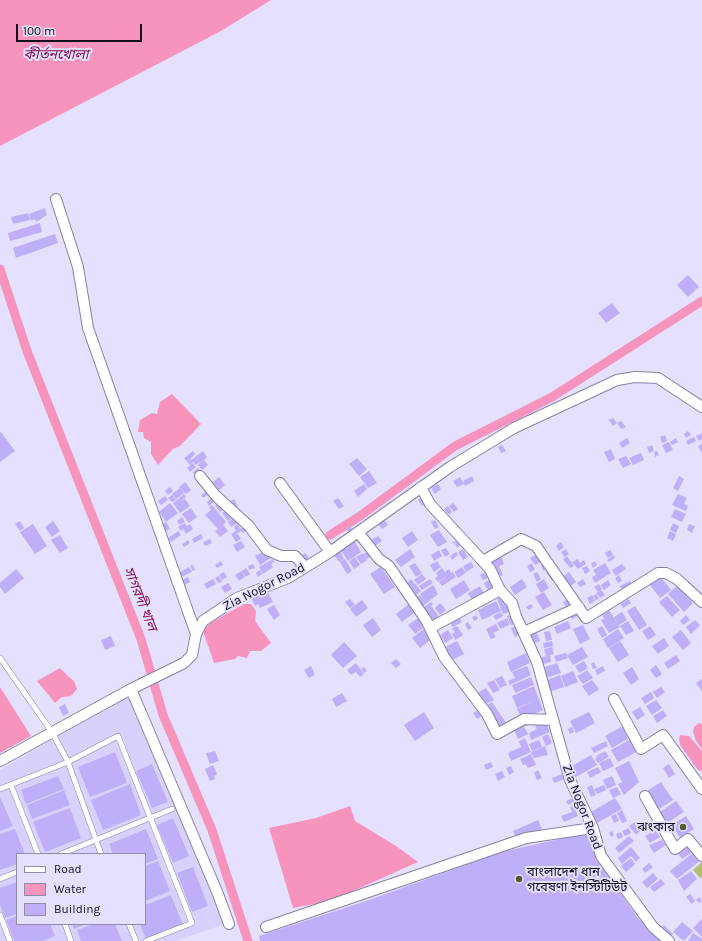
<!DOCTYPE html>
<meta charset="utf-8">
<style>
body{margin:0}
#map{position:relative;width:702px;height:941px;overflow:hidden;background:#e5e0fe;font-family:Karla,sans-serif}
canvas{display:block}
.legend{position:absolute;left:16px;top:853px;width:130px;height:72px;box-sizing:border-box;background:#e5e0fe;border:1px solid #918da4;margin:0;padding:5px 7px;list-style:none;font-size:12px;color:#12101c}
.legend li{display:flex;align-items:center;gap:8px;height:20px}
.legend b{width:20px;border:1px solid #918da4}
.scale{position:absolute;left:16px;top:24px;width:126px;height:18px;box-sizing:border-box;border:2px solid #12101c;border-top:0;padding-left:5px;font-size:12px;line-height:14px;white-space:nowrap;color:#12101c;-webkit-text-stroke:3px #e5e0fe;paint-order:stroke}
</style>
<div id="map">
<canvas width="702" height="941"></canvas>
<ul class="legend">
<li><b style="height:5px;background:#fff"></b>Road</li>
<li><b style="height:11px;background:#f794be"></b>Water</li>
<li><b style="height:11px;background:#beaff8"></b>Building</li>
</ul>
<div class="scale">100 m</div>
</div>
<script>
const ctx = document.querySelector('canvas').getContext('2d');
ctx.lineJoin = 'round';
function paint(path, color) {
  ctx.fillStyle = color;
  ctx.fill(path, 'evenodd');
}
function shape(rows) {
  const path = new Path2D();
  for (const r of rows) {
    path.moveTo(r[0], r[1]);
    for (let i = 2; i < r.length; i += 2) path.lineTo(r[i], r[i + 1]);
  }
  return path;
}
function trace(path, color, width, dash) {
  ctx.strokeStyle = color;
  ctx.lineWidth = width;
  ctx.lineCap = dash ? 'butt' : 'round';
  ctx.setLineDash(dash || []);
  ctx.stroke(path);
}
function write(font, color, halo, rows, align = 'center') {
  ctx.font = font + ' Karla,"Noto Sans Bengali",sans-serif';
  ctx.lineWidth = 4;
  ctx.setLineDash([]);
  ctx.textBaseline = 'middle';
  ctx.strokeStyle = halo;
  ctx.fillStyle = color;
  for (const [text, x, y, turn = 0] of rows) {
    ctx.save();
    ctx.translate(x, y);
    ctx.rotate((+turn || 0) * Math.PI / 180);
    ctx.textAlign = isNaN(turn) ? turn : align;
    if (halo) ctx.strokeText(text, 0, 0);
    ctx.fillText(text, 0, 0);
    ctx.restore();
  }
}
const built = shape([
 [132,694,151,737,225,924,175,941,0,941,0,770],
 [17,854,145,854,145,924,17,924]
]);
const green = shape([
 [702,862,702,877,700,878,693,870]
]);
const water = shape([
 [0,0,271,0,221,31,0,146],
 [172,394,201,424,180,446,173,449,158,465,151,454,151,442,144,438,143,432,138,432,140,420,152,413,157,414,160,402],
 [244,604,251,604,256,611,255,621,271,643,261,651,250,651,247,658,238,656,235,659,214,663,203,631,210,623],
 [60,668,69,677,74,681,77,689,71,696,62,697,55,703,37,681],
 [0,687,31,736,0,753],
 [699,723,702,724,702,749,696,741,693,732,694,727],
 [680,735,689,736,702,751,702,771,698,770,680,745,679,739],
 [350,806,355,821,396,846,418,862,331,901,293,908,269,828,316,818]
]);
const canal = shape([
 [0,269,27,351,141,639,163,715,212,830,248,941],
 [330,535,360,516,455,446,552,397,702,301]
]);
const building = shape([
 [45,208,47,215,36,222,35,219,31,221,29,214],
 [28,213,30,220,13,224,11,217],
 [40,223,42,232,10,241,8,233],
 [55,234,58,243,16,258,13,248],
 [688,275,699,287,688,297,677,285],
 [612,303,620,313,606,323,598,313],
 [613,418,617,423,613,426,609,420],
 [621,421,626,427,621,429,617,423],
 [688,431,691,435,686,438,684,434],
 [1,432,15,451,0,462,0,433],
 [702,433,702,439,699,441,696,436],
 [665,435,667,441,662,443,660,437],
 [694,437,696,441,688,445,686,441],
 [627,438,630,443,622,448,619,443],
 [676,438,678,442,672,445,670,442],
 [669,442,673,450,666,453,662,445],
 [702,444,702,453,698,446],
 [502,445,506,451,501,453,498,447],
 [652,445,654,451,649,453,647,447],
 [611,449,615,459,609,462,604,452],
 [193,451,195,454,190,459,193,462,190,465,184,458],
 [203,451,207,457,204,460,208,465,202,470,198,465,201,461,196,465,191,460],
 [657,451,659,455,655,457,654,452],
 [641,453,644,460,633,465,629,458],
 [626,456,631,464,623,468,618,459],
 [357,458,367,469,359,476,349,464],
 [193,463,196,467,190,472,187,468],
 [198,468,202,472,196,477,193,472],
 [369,471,377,483,368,488,360,477],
 [472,476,474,481,465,486,463,481],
 [679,476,684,479,678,491,673,488],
 [219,477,225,485,219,490,213,482],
 [460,477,464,484,457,487,453,481],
 [185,482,191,490,186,494,179,487],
 [364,484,367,489,358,497,354,491],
 [438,484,441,489,435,494,431,488],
 [170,487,173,491,168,495,165,491],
 [180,488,184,493,176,499,172,494],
 [207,491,209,494,203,498,201,495],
 [184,494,186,497,180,502,178,499],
 [678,494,687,498,684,504,688,506,686,511,672,505],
 [172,495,176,500,172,502,168,498],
 [424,495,428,502,422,506,418,500],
 [165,496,168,500,161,505,158,501],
 [212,498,215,501,209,506,207,502],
 [338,498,344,506,339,509,333,501],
 [178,499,181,504,180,502,185,499,190,506,180,513,173,503],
 [234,499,238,507,233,510,229,502],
 [220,502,225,508,220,512,215,505],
 [170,503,178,513,166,522,159,512],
 [453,503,458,509,454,512,449,506],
 [212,505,226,522,223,525,228,531,220,537,215,531,218,529,205,515,211,510,209,507],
 [448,506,452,512,449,515,444,509],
 [191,508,197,517,189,523,182,514],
 [227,509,233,517,228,521,222,513],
 [675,509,686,514,682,522,671,517],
 [182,517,185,522,180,525,177,521],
 [235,517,238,523,231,527,228,522],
 [384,520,388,525,382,529,378,524],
 [435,520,439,527,435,529,431,522],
 [20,521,24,528,20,531,15,524],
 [53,521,60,531,52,537,45,527],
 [166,522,170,529,166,531,162,524],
 [185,523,187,526,190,524,193,529,186,534,183,529,181,531,178,527],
 [673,523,679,526,676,533,670,530],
 [33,524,47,546,35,554,20,532],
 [238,524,240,529,245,526,248,530,243,533,242,531,237,533,241,539,236,542,231,534,236,531,234,527],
 [689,524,695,526,692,533,687,530],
 [349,526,353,530,350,533,346,529],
 [439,530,447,542,438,547,430,535],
 [178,531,181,535,171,542,168,538],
 [412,531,418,540,408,547,402,538],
 [670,531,676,534,673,541,667,538],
 [201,534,203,538,194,543,192,539],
 [60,535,68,548,60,553,51,540],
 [378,536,382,541,373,547,369,541],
 [461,538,464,541,457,548,455,544,457,542,453,544,452,543],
 [210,539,212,543,205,546,203,542],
 [188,540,190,543,184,547,182,544],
 [354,540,361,552,348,561,340,549],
 [241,541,245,547,237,552,233,545],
 [561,542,564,547,559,551,556,546],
 [446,548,450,554,445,557,441,550],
 [410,549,415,557,401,567,395,560],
 [463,549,468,557,463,560,458,552],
 [566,549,569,554,564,557,561,552],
 [266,550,271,558,260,565,255,556],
 [370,550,374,554,367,559,364,554],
 [439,550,442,556,434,561,431,555],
 [499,550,504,564,499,566,503,575,495,578,486,556],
 [610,550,613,555,608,558,605,553],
 [340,551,344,559,339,562,334,555],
 [456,552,458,555,452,560,450,556],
 [305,553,309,558,303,562,300,557],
 [363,553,367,560,361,564,356,557],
 [535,555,540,562,535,565,530,558],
 [614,555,615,558,609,562,607,560],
 [567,556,574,566,570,568,563,559],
 [355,557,360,565,354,569,349,561],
 [273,559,274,562,271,564,273,567,263,574,259,567],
 [345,559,352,571,347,574,340,562],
 [578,559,580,563,584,560,586,564,578,569,572,562],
 [221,561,223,565,217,568,215,565],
 [437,561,441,567,434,572,430,565],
 [595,561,597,565,593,568,591,564],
 [471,562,474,567,466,572,463,566],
 [415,563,422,573,416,577,409,566],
 [532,563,535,570,530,572,527,566],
 [544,563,547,569,543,571,541,565],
 [605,563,611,573,595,583,592,577,596,575,593,570],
 [253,564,255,568,249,570,248,566],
 [622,564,626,569,616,576,612,570],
 [193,565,195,570,193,571,190,566],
 [587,566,590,571,585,574,582,568],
 [189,567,192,572,179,578,177,574],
 [381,567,395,587,384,594,370,574],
 [462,567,466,573,458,578,454,572],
 [246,568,250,574,246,577,242,571],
 [442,568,445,572,449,569,451,573,453,572,456,577,442,586,439,582,448,575,438,582,435,578,438,576,436,573],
 [16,569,24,578,5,594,0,587,0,583],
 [549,569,556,578,552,581,546,572],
 [260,570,262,574,258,577,256,573],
 [489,570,492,576,483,580,480,575],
 [242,571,245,577,239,581,235,575],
 [224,572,227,577,222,580,219,575],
 [537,572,541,579,537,582,533,574],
 [569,572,576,582,568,588,561,578],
 [422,574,426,579,418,585,414,580],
 [619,575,622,581,618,583,615,578],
 [659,575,671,590,660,598,649,584],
 [219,576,222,582,218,583,215,578],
 [188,577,190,582,182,586,180,581],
 [492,578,497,586,488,591,484,583],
 [213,579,216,584,207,589,204,584],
 [411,579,417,586,411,591,406,584],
 [430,579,433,583,422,590,419,586],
 [522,579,527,587,515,595,510,587],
 [544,579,549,588,541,593,536,584],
 [583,579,586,584,580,587,577,583],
 [464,580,470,590,456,599,450,589],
 [608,580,611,585,604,590,601,585],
 [630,581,634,588,623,592,620,586],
 [228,583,232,589,225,593,221,587],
 [599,584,602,589,598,592,594,587],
 [433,585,438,594,422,607,416,598,420,595,425,601,420,594],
 [417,586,421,591,415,596,412,591],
 [480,586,489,603,477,609,468,593],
 [677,586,693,603,684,612,668,594],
 [267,590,273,602,260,608,258,604,255,606,251,598],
 [601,590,605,595,600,598,596,593],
 [544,592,552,605,543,610,535,597],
 [596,594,599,599,595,600,593,596],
 [505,595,512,611,503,614,497,599],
 [592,595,595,601,590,604,587,598],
 [667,596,680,610,672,617,659,602],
 [571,598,574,604,567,608,563,602],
 [350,599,355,605,350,608,345,602],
 [629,599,631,603,623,608,620,604],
 [362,600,368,608,356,617,350,609],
 [496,601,501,611,482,620,478,610],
 [431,602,433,604,431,606,441,619,434,625,422,608],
 [440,603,446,610,440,615,435,608],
 [409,604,415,612,402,622,396,614],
 [531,604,533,607,529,610,526,607],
 [274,605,280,615,274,620,267,609],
 [635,606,647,625,639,630,627,611],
 [567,609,581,614,572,619],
 [609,610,620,627,609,633,601,620,604,619,602,615],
 [501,612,503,616,496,620,493,616],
 [622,612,627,620,619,625,614,617],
 [476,615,478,619,474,621,472,617],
 [512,615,515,624,511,625,507,616],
 [686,615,690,620,683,625,680,621],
 [421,616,427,625,415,634,408,625],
 [373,618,381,630,372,637,363,625],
 [460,618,462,622,453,627,450,623],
 [507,618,510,624,501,629,497,623],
 [695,620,700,625,691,634,686,627],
 [568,621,571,628,557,634,554,627],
 [628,621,634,631,626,635,620,626],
 [468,622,472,628,468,630,465,624],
 [496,624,499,630,493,633,496,637,491,639,486,629],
 [583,625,590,639,580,644,573,629],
 [457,626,463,635,455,640,452,634,455,632,452,628],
 [517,626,521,634,515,637,511,628],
 [602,626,607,635,602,638,597,629],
 [650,626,656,635,648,640,642,631],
 [425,628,433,638,420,648,412,638],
 [618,629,624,638,608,648,603,639],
 [448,630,453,638,445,643,440,635],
 [536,630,540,641,532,644,528,633],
 [681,630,691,643,683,650,672,637],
 [550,631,552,640,546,641,544,632],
 [111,636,115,646,105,650,101,640],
 [664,638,669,646,658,654,652,646],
 [457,641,464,654,450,661,443,648],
 [552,641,553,646,544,648,543,643],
 [620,641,629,655,618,662,609,648],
 [344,642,357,656,343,668,331,655],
 [552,647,554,654,546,656,544,649],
 [582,647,588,657,573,665,567,655],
 [526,653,530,663,511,672,507,662],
 [566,653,568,658,556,662,554,656],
 [550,655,551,662,539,665,537,659],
 [676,655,680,661,668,669,664,663],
 [396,659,401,664,396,668,391,663],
 [584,661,588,668,579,673,575,666],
 [594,662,597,668,593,669,591,664],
 [356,663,364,674,360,677,356,672,351,675,347,670],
 [557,663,561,673,546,678,542,668],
 [656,665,662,674,656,678,650,670],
 [311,666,315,675,309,678,304,670],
 [527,666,531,675,510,685,508,681,515,678,512,672],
 [603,666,605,671,597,675,595,670],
 [364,667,367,671,364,673,361,669],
 [632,667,639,679,631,685,623,673],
 [587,670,593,678,583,684,577,676],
 [573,671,578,682,565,687,561,676],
 [560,675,564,687,549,692,545,681],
 [502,676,507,685,500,688,495,679],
 [531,677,534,685,515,693,512,685],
 [702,679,702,691,696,683],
 [494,680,500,690,493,693,487,683],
 [592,680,599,689,589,696,582,686],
 [534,686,543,710,522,719,517,709,534,701,517,708,512,696],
 [661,687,665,692,657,698,653,692],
 [486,688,494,700,482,706,475,694],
 [651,692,654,698,645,704,641,698],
 [342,693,347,701,336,707,332,699],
 [656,700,662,708,652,715,646,706],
 [492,702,509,727,499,733,484,707],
 [65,704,69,713,63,716,59,707],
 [479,704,485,714,477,719,473,713,477,711,475,707],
 [640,707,645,715,637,720,632,712],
 [663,710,667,716,657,723,653,716],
 [424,712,434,728,415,741,404,725],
 [589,712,595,723,576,733,570,721],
 [543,716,550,732,531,740,529,733,537,729,533,721],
 [533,723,524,727,528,734,518,739,512,726],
 [623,726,628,739,612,748,605,736],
 [572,727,574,732,570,734,568,729],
 [548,734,552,743,546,746,542,737],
 [525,738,531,752,511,761,508,753,521,747,519,741],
 [631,739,638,751,618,762,611,750],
 [539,740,542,747,532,751,529,744],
 [606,741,608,746,594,753,591,748],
 [545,746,548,755,534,758,531,752],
 [215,751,219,761,210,764,206,753],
 [605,751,609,757,598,763,595,759,597,758,596,756],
 [115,752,127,783,90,797,78,767],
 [531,754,536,765,528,768,525,764,523,765,520,759],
 [591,755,597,765,576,777,570,767],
 [610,758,614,766,603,771,599,763],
 [629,761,639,782,624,795,618,784,622,782,615,768],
 [491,762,493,767,486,770,484,765],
 [152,764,168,802,152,808,136,771],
 [669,764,675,774,669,778,663,768],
 [213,765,217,774,214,776,215,779,210,781,205,769],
 [511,766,514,772,509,775,506,768],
 [598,767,601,772,590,778,587,772],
 [538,770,542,778,537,780,534,773],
 [502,771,505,777,498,781,495,774],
 [562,774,564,779,554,783,552,778],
 [58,776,64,789,26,804,21,790],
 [612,776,616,785,607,789,603,780],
 [661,782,673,800,659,809,647,791],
 [130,784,141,815,103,830,91,800],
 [592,785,596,795,591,797,587,787],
 [604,785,606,790,597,794,594,789],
 [617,787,621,794,613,798,609,790],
 [64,790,70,805,32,819,27,805],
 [0,797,13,826,0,831],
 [573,798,575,802,568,805,566,801],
 [615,798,622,809,595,824,589,813],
 [676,801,684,812,667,823,660,812],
 [574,805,578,816,564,822,561,816,572,812,570,807],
 [70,808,81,838,45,852,33,822],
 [622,810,627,821,622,823,617,813],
 [616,814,619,821,614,823,611,816],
 [686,816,694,829,680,838,672,825],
 [173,818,189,856,173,863,157,825],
 [538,820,542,829,517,839,513,831],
 [651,821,655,827,646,833,642,827],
 [635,822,641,830,636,835,629,826],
 [629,828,631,833,625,836,622,831],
 [15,829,25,854,17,854,17,864,0,870,0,834],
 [146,829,158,859,145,864,145,854,113,854,109,844],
 [655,830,660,837,650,843,645,836],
 [612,831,614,835,611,837,609,833],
 [621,832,623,837,618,839,616,834],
 [587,833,596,858,638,918,662,941,260,941,259,936,369,900,501,852],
 [629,836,634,841,619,853,615,848],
 [662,840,666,845,654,853,649,845],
 [687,842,694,851,682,859,676,850],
 [631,847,640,858,636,862,631,856,622,864,618,858],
 [694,852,701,860,677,879,670,871],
 [631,858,635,864,626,872,621,866],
 [158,861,170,891,145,901,145,866],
 [649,863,653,867,645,873,642,869],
 [193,867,208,906,192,912,177,873],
 [691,871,697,879,684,891,678,880],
 [653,873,658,879,647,888,642,882],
 [661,879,665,884,654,892,650,887],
 [17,882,17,914,5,918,0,905,0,888],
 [690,894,695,901,692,904,686,897],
 [171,895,183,925,146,939,140,924,145,924,145,905],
 [699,897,702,901,699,903,696,900],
 [17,916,17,924,50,924,55,936,43,941,14,941,6,920],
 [702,919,702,937,693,928],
 [682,922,693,931,684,941,673,932],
 [72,924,86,924,74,929],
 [93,924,115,924,122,941,81,941,77,930],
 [664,925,673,934,670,938,660,929],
 [693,933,702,939,702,941,688,941]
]);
const lane = shape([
 [0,658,52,732,68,762,101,854],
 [11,785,38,854],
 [0,789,68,762,118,736,192,923,146,941],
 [61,854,172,809],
 [0,879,17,872],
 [0,915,10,941],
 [65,924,71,941],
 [129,924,136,941]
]);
const street = shape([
 [56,199,78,267,88,328,196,634],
 [200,476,216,496,249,526,267,550,281,556,295,556,305,567],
 [280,483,330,552],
 [421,487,430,504,490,569,500,590,512,603,516,616,537,662,570,780,593,828,601,856,653,927,669,941],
 [358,532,379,559,389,566,426,620,444,657,487,714,497,734,524,719,553,720],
 [483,561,521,539,536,546,586,618,658,573,666,573,677,579,702,602],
 [430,628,500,590],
 [524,632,579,607],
 [131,689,218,894,229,924],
 [614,699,641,749,663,735,702,789],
 [0,761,131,689,184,663,192,655,196,634,203,621,237,598,288,578,330,552,450,467,514,428,617,380,635,377,658,378,702,407],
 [645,796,675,849,688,839,702,856],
 [266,927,526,838,593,828]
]);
const markers = [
 [683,827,4,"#575b29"],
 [519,879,4,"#575b29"]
];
const streetNames = [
 ["Zia Nogor Road",264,587,-27],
 ["Zia Nogor Road",582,807,69]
];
const poiNames = [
 ["ঝংকার",675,827],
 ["বাংলাদেশ ধান",527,872,"left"],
 ["গবেষণা ইনস্টিটিউট",527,887,"left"]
];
const waterNames = [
 ["কীর্তনখোলা",56,55],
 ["সাগরদী খাল",140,599,68]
];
paint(built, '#d9d1fd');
paint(green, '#b5bd6f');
paint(water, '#f794be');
trace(canal, '#f794be', 9);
paint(building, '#beaff8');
trace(lane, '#8882a3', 6);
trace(street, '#8882a3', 12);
trace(lane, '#fff', 5);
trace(street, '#fff', 10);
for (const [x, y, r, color] of markers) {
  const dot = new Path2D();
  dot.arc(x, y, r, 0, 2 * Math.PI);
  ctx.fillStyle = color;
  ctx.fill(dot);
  trace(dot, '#e5e0fe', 1.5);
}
write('13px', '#12101c', '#e5e0fe', streetNames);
write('13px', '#12101c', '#e5e0fe', poiNames, 'right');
write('italic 14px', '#891454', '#e5e0fe', waterNames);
</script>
